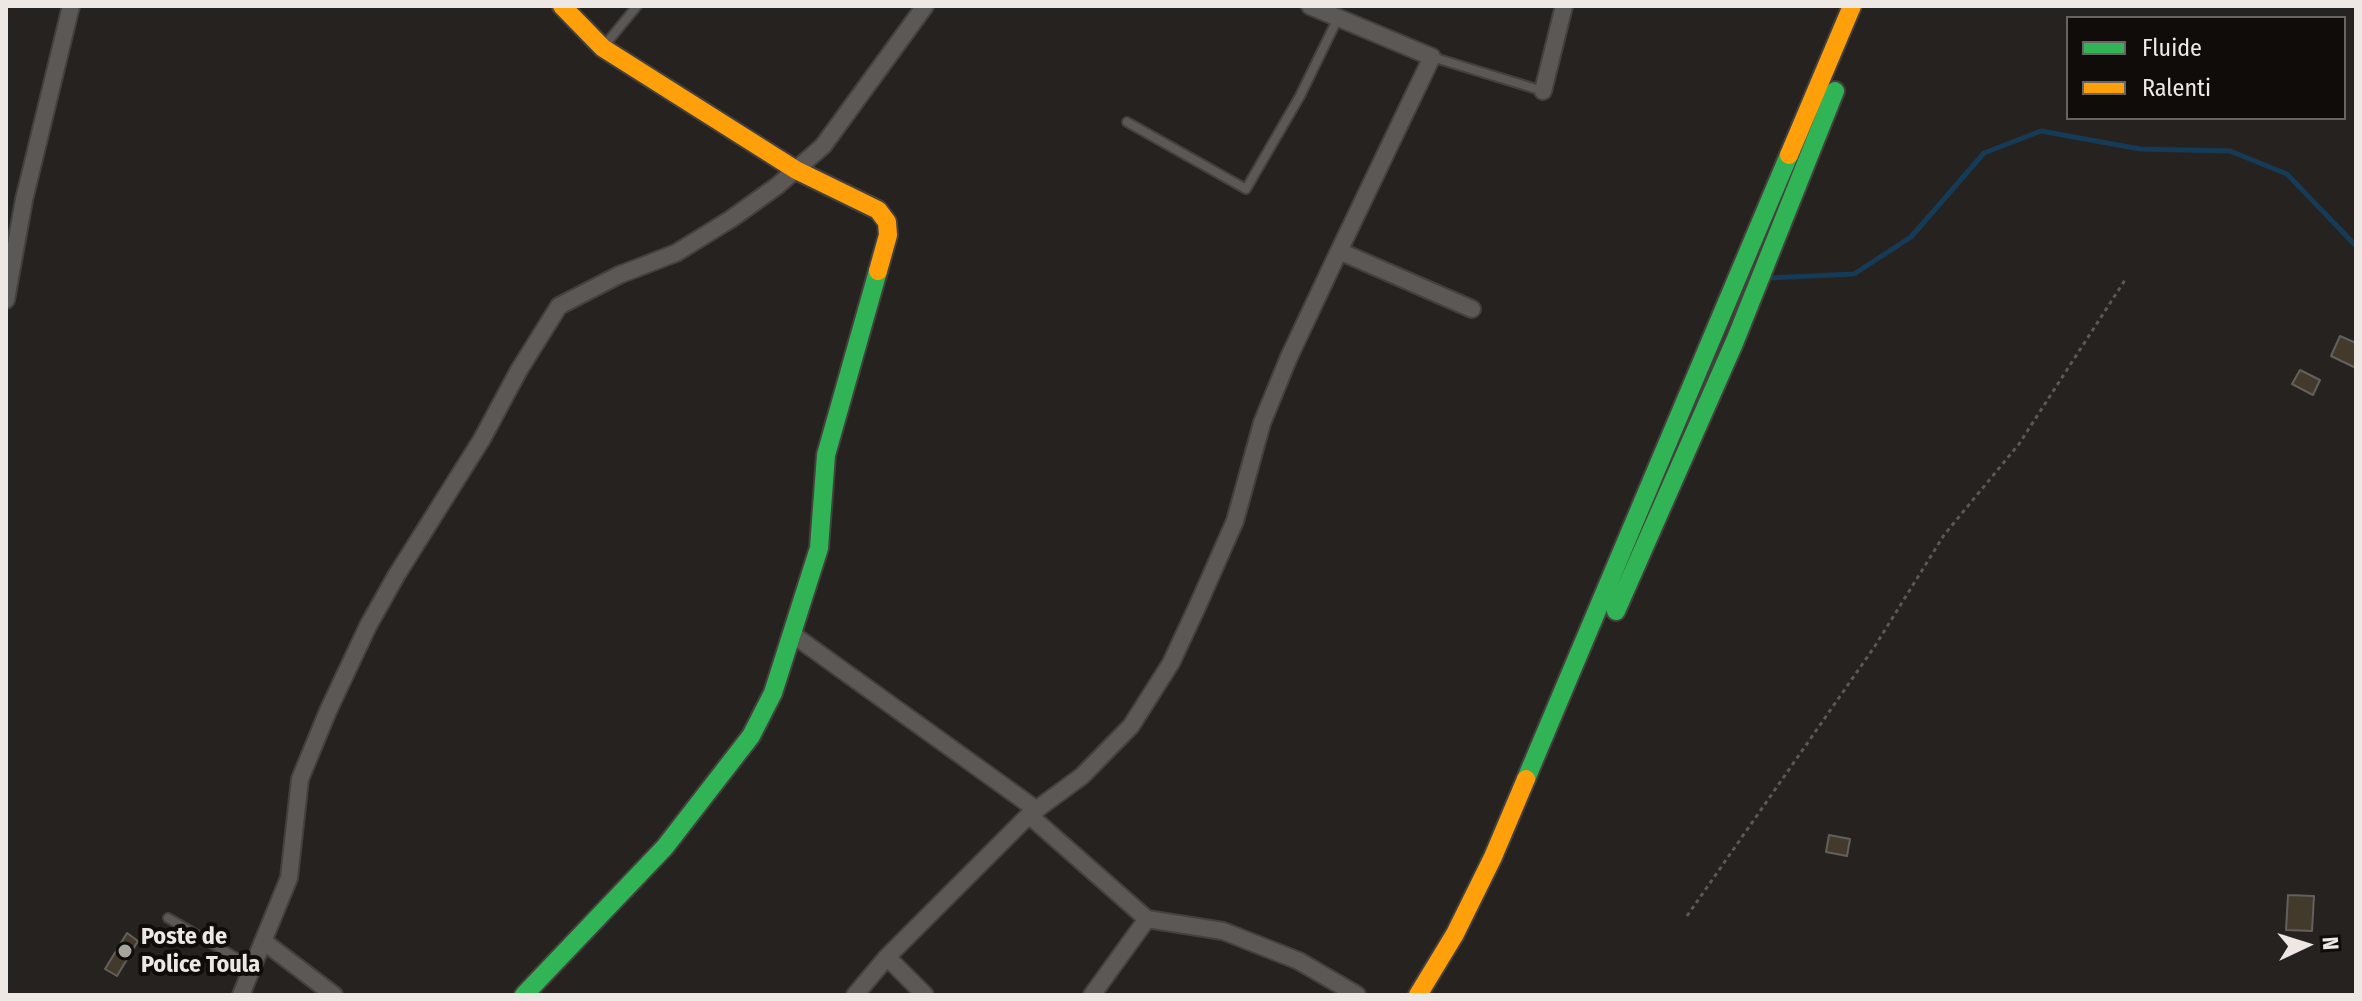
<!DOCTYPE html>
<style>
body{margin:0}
#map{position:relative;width:2362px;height:1001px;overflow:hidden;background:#26221f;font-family:"Fira Sans Condensed",sans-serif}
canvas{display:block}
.frame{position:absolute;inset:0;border:8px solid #ede8e4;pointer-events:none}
.legend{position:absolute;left:2066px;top:16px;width:280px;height:104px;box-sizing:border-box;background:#0f0c09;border:2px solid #686461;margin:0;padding:10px 14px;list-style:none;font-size:24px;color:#ede8e4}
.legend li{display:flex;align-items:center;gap:16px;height:40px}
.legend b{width:40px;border:2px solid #686461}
.north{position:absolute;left:2266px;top:905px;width:80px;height:80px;-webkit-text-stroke:6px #0f0c09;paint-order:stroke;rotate:86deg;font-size:22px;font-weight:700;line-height:32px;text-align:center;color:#ede8e4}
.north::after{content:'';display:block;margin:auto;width:28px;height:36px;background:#ede8e4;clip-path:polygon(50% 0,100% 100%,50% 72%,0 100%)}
</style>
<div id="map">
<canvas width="2362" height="1001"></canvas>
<div class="frame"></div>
<ul class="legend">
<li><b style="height:10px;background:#30b455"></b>Fluide</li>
<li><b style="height:10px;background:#ff9f0a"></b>Ralenti</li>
</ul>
<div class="north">N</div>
</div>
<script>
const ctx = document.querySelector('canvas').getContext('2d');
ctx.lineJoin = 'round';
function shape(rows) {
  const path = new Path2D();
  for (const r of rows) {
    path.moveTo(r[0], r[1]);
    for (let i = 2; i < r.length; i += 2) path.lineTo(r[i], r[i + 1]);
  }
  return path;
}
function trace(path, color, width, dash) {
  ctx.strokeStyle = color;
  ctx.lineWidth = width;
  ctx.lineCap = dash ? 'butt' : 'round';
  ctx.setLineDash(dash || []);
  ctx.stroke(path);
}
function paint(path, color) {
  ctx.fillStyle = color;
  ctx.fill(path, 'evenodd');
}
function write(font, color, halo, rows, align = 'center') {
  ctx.font = font + ' "Fira Sans Condensed",sans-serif';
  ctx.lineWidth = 8;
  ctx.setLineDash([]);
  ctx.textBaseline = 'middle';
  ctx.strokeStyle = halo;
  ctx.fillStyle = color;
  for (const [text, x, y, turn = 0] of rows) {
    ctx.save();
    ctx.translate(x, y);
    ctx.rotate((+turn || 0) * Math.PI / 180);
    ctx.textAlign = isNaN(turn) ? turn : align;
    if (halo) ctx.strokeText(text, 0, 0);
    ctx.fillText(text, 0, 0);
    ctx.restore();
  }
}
const stream = shape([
 [1768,278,1854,274,1911,237,1984,153,2041,131,2140,149,2230,151,2287,174,2356,246]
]);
const building = shape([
 [2340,336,2356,343,2356,368,2331,356,2340,336],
 [2300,370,2320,380,2313,395,2292,384,2300,370],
 [1829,835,1850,839,1847,856,1826,852,1829,835],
 [2288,895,2314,896,2312,931,2286,930,2288,895],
 [127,933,138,941,117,976,105,969,127,933]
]);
const path = shape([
 [1687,916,1875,646,1944,535,2019,444,2125,280]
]);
const lane = shape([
 [604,46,637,6],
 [1432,57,1543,91],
 [1127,122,1246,189,1300,96,1338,18],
 [168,918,252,967]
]);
const street = shape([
 [1310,6,1432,57,1339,251],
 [1543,91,1564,6],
 [6,300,24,200,71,6],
 [792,634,1037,810],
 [1029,815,1147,919],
 [263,941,334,995],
 [887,957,1029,815,1082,776,1131,726,1171,663,1198,605,1235,521,1262,423,1289,357,1339,251,1472,309],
 [241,995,289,878,300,779,328,711,368,626,396,576,482,439,519,370,559,306,619,275,676,253,731,219,777,186,823,146,925,6],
 [855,995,887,957,925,995],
 [1092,995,1147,919,1223,931,1299,961,1357,995]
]);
const fast = shape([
 [1616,611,1735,341,1835,91],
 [1526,779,1789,155],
 [524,995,665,847,751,736,773,693,819,548,826,455,878,271]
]);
const slow = shape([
 [562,6,603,48,796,170,878,210,887,222,888,235,878,271],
 [1789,155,1852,6],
 [1418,995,1455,934,1493,857,1526,779]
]);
const markers = [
 [125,951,8,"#a7a39f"]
];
const poiNames = [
 ["Poste de",141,937],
 ["Police Toula",141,965]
];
trace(stream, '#153b57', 5);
paint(building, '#443a2c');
trace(building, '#62605d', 2);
trace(lane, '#43403d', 12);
trace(street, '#43403d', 20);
trace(fast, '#43403d', 22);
trace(slow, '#43403d', 22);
trace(path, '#5c5856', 3, [4, 4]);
trace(lane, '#5b5856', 8);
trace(street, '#5b5856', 16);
trace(fast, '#30b455', 18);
trace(slow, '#ff9f0a', 18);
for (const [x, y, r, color] of markers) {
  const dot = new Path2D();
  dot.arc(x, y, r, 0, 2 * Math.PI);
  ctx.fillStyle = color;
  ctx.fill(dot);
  trace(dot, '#0f0c09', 3);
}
write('bold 24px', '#ede8e4', '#0f0c09', poiNames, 'left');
</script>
